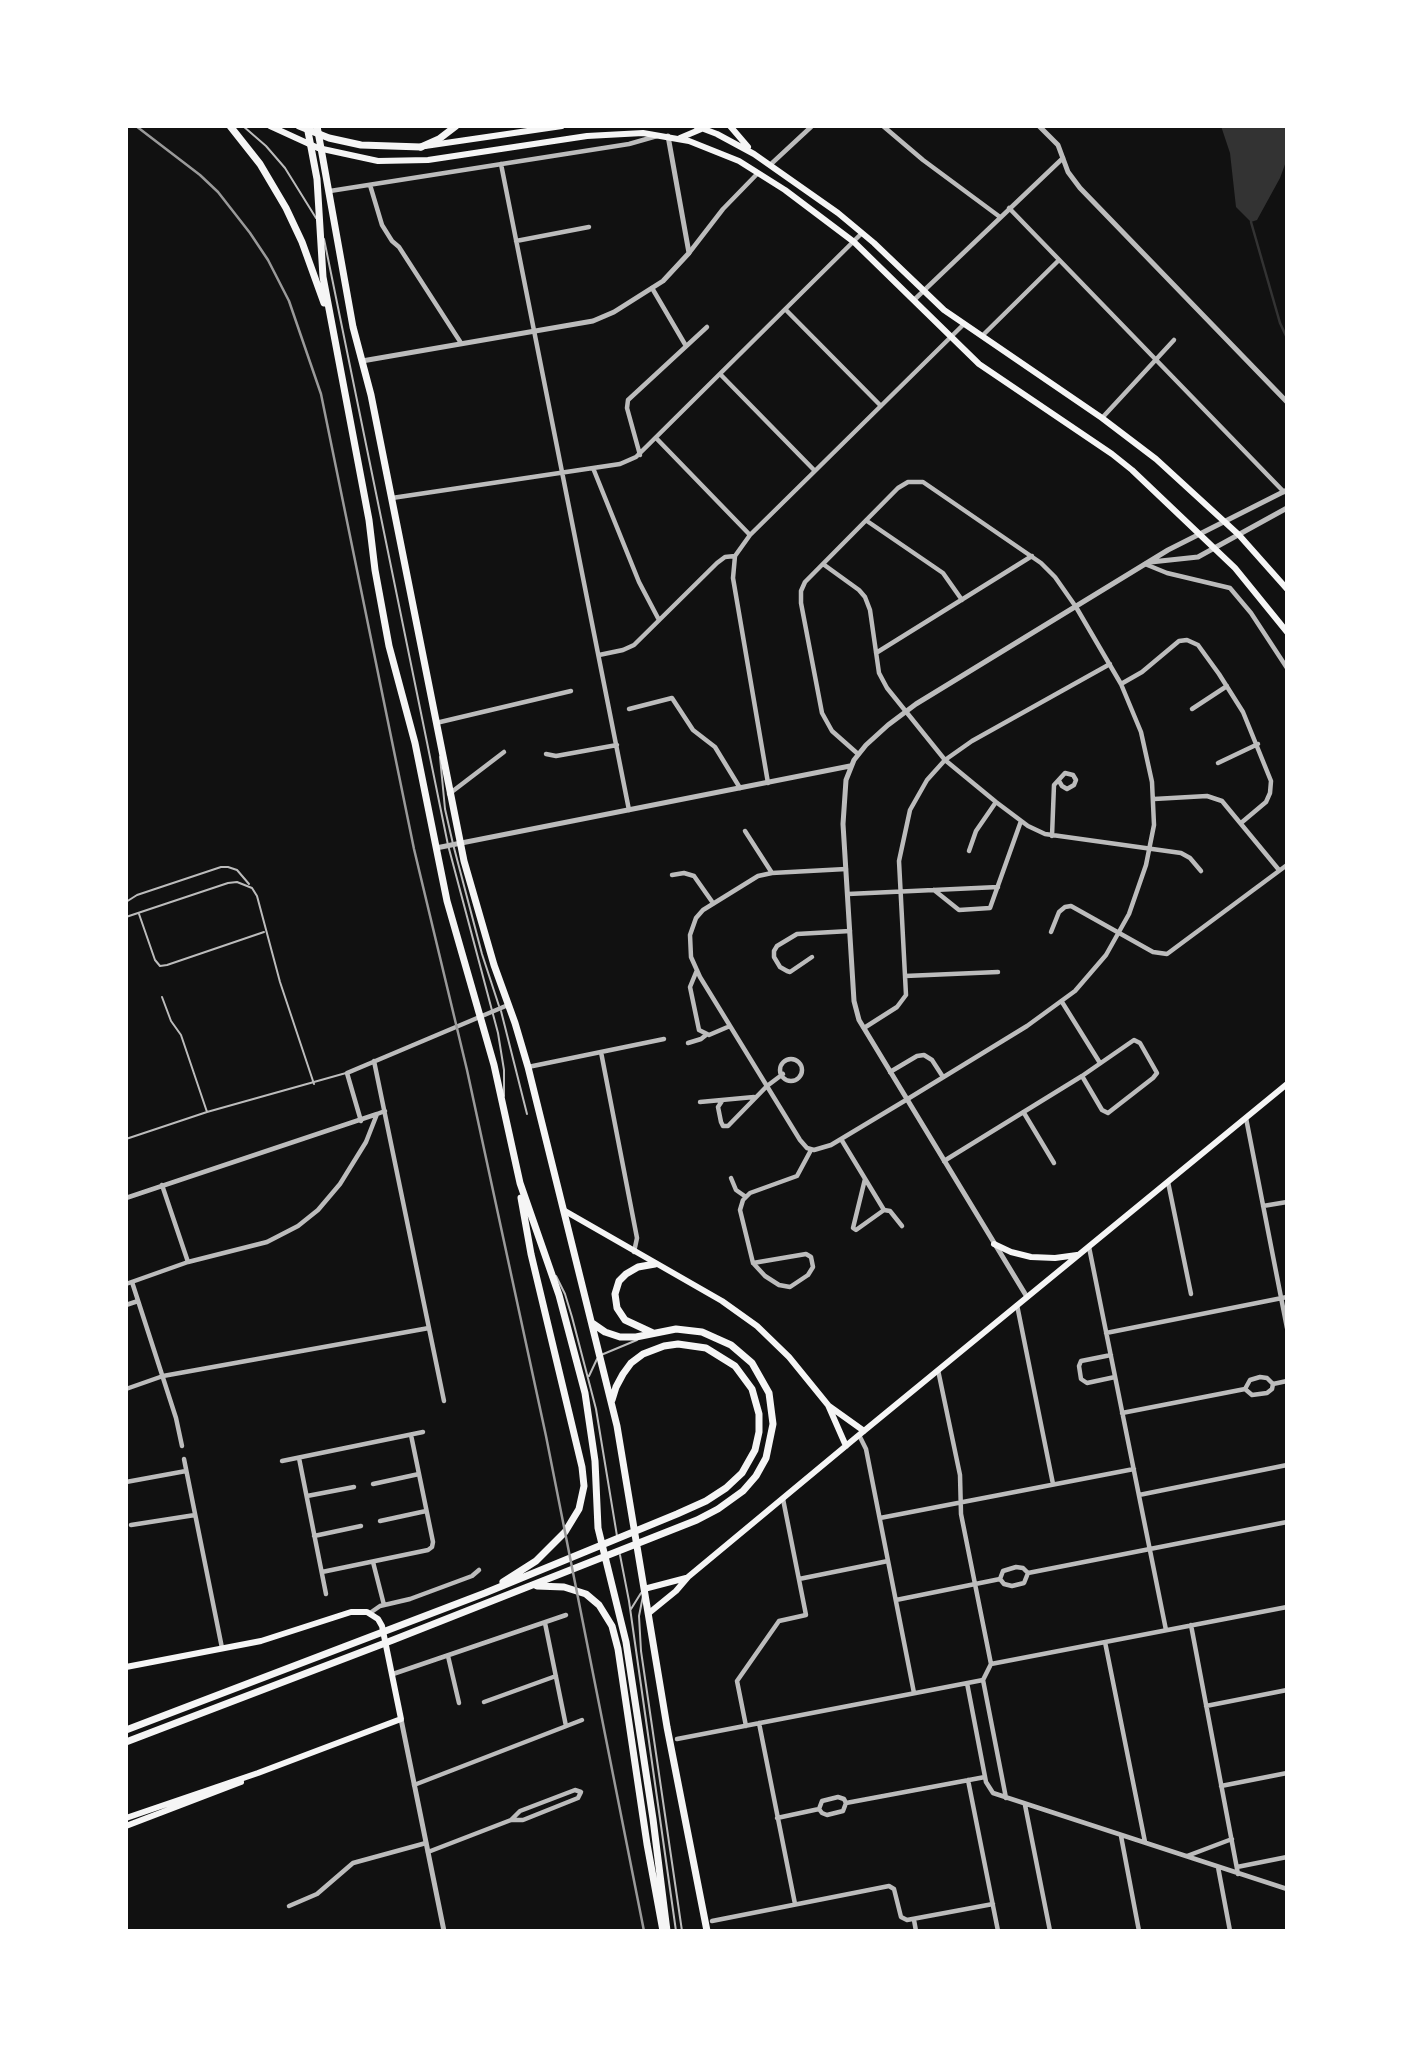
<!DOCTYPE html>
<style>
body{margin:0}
#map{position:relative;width:1413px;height:2057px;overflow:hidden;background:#111;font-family:Manrope,sans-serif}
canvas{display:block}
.frame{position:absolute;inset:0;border:128px solid #fff;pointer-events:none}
</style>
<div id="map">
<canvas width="1413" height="2057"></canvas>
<div class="frame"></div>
</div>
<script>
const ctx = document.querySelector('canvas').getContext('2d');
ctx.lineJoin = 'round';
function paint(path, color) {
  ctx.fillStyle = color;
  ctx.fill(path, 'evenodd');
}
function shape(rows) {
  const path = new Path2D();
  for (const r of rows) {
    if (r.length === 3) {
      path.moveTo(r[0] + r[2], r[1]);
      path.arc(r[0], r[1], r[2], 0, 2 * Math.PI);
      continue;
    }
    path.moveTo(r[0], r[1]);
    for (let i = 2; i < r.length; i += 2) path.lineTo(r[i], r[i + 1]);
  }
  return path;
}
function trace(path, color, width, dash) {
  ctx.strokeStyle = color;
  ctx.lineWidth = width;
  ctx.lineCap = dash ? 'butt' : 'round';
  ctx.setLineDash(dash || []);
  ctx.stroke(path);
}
const water = shape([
 [1221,126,1287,126,1287,159,1280,178,1257,220,1251,222,1236,207,1230,153]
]);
const stream = shape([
 [1251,222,1280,323,1287,338]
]);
const service = shape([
 [243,126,266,146,285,168,316,218],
 [324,239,448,845,498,1033,504,1070,504,1096],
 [440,757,445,809,453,844,482,954,499,1006],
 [126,902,137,895,221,867,228,867,237,870,249,884],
 [139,914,155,960,160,966,167,965,264,932],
 [126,917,228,883,237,882,252,888,257,896,280,982,314,1084],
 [162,997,171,1021,181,1035,207,1112],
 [501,1011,527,1114],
 [126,1139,207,1112,346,1073],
 [556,1276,565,1294,572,1317,596,1409,617,1536],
 [601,1355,637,1340],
 [589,1376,597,1359],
 [620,1555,629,1601,676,1931],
 [643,1596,639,1616,641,1651,682,1931],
 [631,1609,641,1593]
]);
const minor = shape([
 [883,126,923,160,1000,217],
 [501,164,629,810],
 [770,165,812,126],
 [370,185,382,225,392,241,399,247,461,343],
 [330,191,629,144,657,136],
 [1009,208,1284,492],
 [516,241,589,227],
 [689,253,723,209,758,173],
 [652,288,686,346],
 [914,300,1063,158],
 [786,310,881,406],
 [982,336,1059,260],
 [721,375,815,471],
 [1102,418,1174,340],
 [657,439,750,535],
 [640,455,627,408,628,400,707,327],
 [593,468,639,582,659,620],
 [392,498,593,468,620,464,636,457,862,233],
 [867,521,943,573,962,600],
 [823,564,859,590,865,597,870,610,879,673,887,688,945,760,996,802,1028,826,1045,834,1181,853,1190,858,1201,871],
 [1145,564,1167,573,1230,588,1251,613,1287,668],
 [876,653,1032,556],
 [599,655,623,650,634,645,717,563,725,557,735,556],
 [1121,684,1142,672,1179,641,1187,640,1198,645,1219,674,1243,712,1271,781,1270,793,1266,802,1241,823],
 [629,709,672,698,693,730,715,747,740,788],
 [1192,709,1227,686],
 [436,723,571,691],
 [546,754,556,756,617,745],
 [1218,763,1258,744],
 [768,783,733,578,735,556,750,535,964,324],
 [449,794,504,752],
 [1154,799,1207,796,1222,801,1279,870],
 [745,831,772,873],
 [1052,836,1054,785,1065,773,1073,775,1076,780,1074,785,1067,789,1062,786,1059,781],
 [969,851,976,831,996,802],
 [846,869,772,873,758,876,703,910,696,918,690,935,691,957,700,977,800,1140,807,1148,814,1150,831,1145,906,1100,1027,1026,1075,991,1106,955,1129,914,1146,865,1154,825,1152,782,1141,732,1121,684,1076,607,1055,577,1041,563,923,482,908,482,898,488,805,582,801,591,801,603,822,713,832,731,858,754],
 [672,875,684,873,694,876,713,903],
 [934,890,959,910,990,908,1021,821],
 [848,894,998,887],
 [1051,932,1059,912,1065,907,1071,906,1153,952,1167,954,1287,865],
 [812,957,790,972,787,971,780,967,774,957,774,951,777,946,797,934,850,931],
 [697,970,690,987,699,1030,709,1035,730,1026],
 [905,976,998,972],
 [1062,1002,1100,1063],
 [864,1028,897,1007,906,995,899,861,910,810,927,780,945,760,972,741,1110,664],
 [688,1043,701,1039,706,1035],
 [601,1052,637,1238,634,1252],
 [791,1070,11],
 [374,1061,444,1401],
 [528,1067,664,1039],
 [890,1072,917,1056,924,1055,932,1060,943,1077],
 [722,1101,718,1107,721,1122,723,1126,728,1126,767,1086,783,1074],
 [700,1102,754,1097],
 [1024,1113,1054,1163],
 [1246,1118,1287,1328],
 [361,1121,347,1073,508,1005],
 [841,1139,884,1210,890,1211,902,1226],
 [944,1161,1082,1076,1134,1040,1140,1043,1157,1073,1153,1078,1108,1113,1102,1110,1082,1076],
 [731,1178,736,1190,746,1197],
 [865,1179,853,1228,856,1230,884,1210],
 [1168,1182,1191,1294],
 [162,1185,188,1262],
 [126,1198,377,1114],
 [1263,1206,1287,1202],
 [1089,1247,1166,1630],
 [753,1263,806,1254,811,1257,813,1267,808,1275,790,1287,779,1285,765,1276,753,1263,740,1210,743,1200,750,1193,797,1176,811,1150],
 [132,1282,176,1418,182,1446],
 [126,1284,188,1262,267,1242,298,1226,318,1210,340,1184,366,1142,377,1114,385,1111],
 [126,1305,138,1301],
 [1017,1305,1053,1484],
 [1106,1333,1287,1297],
 [1111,1355,1081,1361,1079,1366,1081,1379,1087,1383,1115,1377],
 [938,1370,960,1475,961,1514,991,1664,983,1680],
 [126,1389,163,1376,429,1328],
 [1245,1389,1250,1380,1260,1377,1267,1378,1273,1384],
 [1122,1413,1245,1389,1252,1395,1267,1393,1272,1389,1273,1384,1287,1381],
 [859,1435,866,1449,914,1693],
 [299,1458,326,1594],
 [184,1459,222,1648],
 [282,1461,423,1432],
 [126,1482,186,1471],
 [373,1484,419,1474],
 [1139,1495,1287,1465],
 [307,1496,354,1487],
 [880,1518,1134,1469],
 [380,1521,426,1511],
 [131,1525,195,1515],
 [314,1536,361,1526],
 [373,1562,384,1605],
 [322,1572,428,1550,432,1547,433,1542,411,1435],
 [799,1579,888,1561],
 [1000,1579,1004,1584,1012,1586,1024,1583,1028,1573],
 [896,1600,1000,1579,1003,1571,1016,1567,1023,1568,1028,1573,1287,1522],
 [370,1613,380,1606,410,1599,472,1576,479,1570],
 [545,1623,566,1726],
 [1191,1625,1238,1874],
 [1105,1642,1145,1842],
 [448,1656,459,1703],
 [991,1664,1287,1607],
 [393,1674,566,1615],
 [983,1680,1006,1798],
 [967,1683,986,1782,993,1793,1287,1889],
 [484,1702,556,1676],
 [1206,1706,1287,1690],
 [759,1723,795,1904],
 [746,1726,737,1681,779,1621,806,1615,783,1499],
 [677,1739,983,1680],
 [968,1780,998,1931],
 [414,1785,582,1720],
 [1221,1786,1287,1773],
 [1025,1805,1050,1931],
 [819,1809,822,1801,838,1797,844,1799,846,1803],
 [777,1818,819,1809,822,1813,827,1815,843,1811,846,1803,985,1777],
 [1121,1836,1139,1931],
 [428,1852,511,1820,523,1820,578,1798,581,1792,575,1790,520,1811,511,1820],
 [1187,1856,1232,1839],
 [1218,1867,1230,1931],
 [1237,1867,1287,1857],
 [289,1906,317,1894,353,1863,426,1843],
 [914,1920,916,1931],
 [712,1921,889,1886,894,1889,901,1917,907,1920,993,1904]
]);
const tertiary = shape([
 [1039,126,1058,145,1068,172,1080,188,1287,402],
 [362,361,593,321,614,312,663,281,689,253,668,136],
 [1151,562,1198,557,1287,508],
 [436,848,850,766],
 [1027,1297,859,1020,854,1001,843,824,846,780,854,760,866,745,888,725,916,704,1168,550,1287,490],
 [401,1719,444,1931]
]);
const secondary = shape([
 [270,126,318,148,378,161,428,160,587,136,643,133,689,141,739,161,785,190,854,242,979,364,1112,454,1132,470,1235,568,1287,632],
 [696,126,717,134,754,154,838,213,874,243,944,310,1102,418,1156,459,1239,535,1287,589],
 [730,126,748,147],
 [680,138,706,127],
 [425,146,562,126],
 [565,1211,722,1301,757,1326,789,1357,828,1405,846,1446],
 [994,1244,1011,1252,1031,1257,1055,1258,1077,1255],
 [829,1406,864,1431],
 [644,1589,686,1578],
 [649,1613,676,1591,688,1577,859,1435,1287,1084],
 [126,1667,261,1641,351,1612,367,1612,378,1619,382,1626,401,1719,258,1773,126,1818],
 [126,1826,241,1782]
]);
const primary = shape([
 [299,126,329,138,361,145,421,147]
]);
const trunk = shape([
 [230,126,260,164,286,208,302,242,324,303],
 [307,126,317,179,323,277,369,520,375,570,389,646,415,743,447,901,494,1065,520,1183,559,1295,585,1393,595,1461,598,1528,626,1642,653,1819,667,1931],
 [317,126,353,327,371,395,464,861,494,965,515,1023,528,1067,617,1426,667,1727,707,1931],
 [421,147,439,139,456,126],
 [653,1333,625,1320,617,1308,615,1294,619,1281,626,1274,638,1267,655,1264],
 [503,1582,536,1561,565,1532,579,1509,584,1486,582,1467,531,1254,521,1198],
 [537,1586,564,1587,586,1594,599,1605,612,1626,618,1649,647,1844,663,1931],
 [126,1730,485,1593,677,1514,706,1501,726,1488,742,1473,755,1450,759,1432,759,1414,752,1389,735,1366,706,1348,678,1344,664,1346,643,1354,631,1363,623,1374,616,1387,612,1400],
 [126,1742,393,1640,697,1520,718,1509,743,1491,756,1476,766,1458,773,1424,769,1393,752,1363,731,1345,702,1332,676,1329,636,1337,620,1337,605,1332,592,1323]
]);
const rail = shape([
 [136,126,200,175,218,192,250,233,268,260,289,301,321,394,414,849,467,1070,546,1436,644,1931]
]);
paint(water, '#333');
trace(stream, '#333', 2.5);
trace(service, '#bcbcbc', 2);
trace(minor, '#bcbcbc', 4.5);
trace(tertiary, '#bcbcbc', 5);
trace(secondary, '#f5f5f5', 6);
trace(primary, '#f5f5f5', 7);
trace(trunk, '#f5f5f5', 7);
trace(rail, '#9a9a9a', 2.5);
</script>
